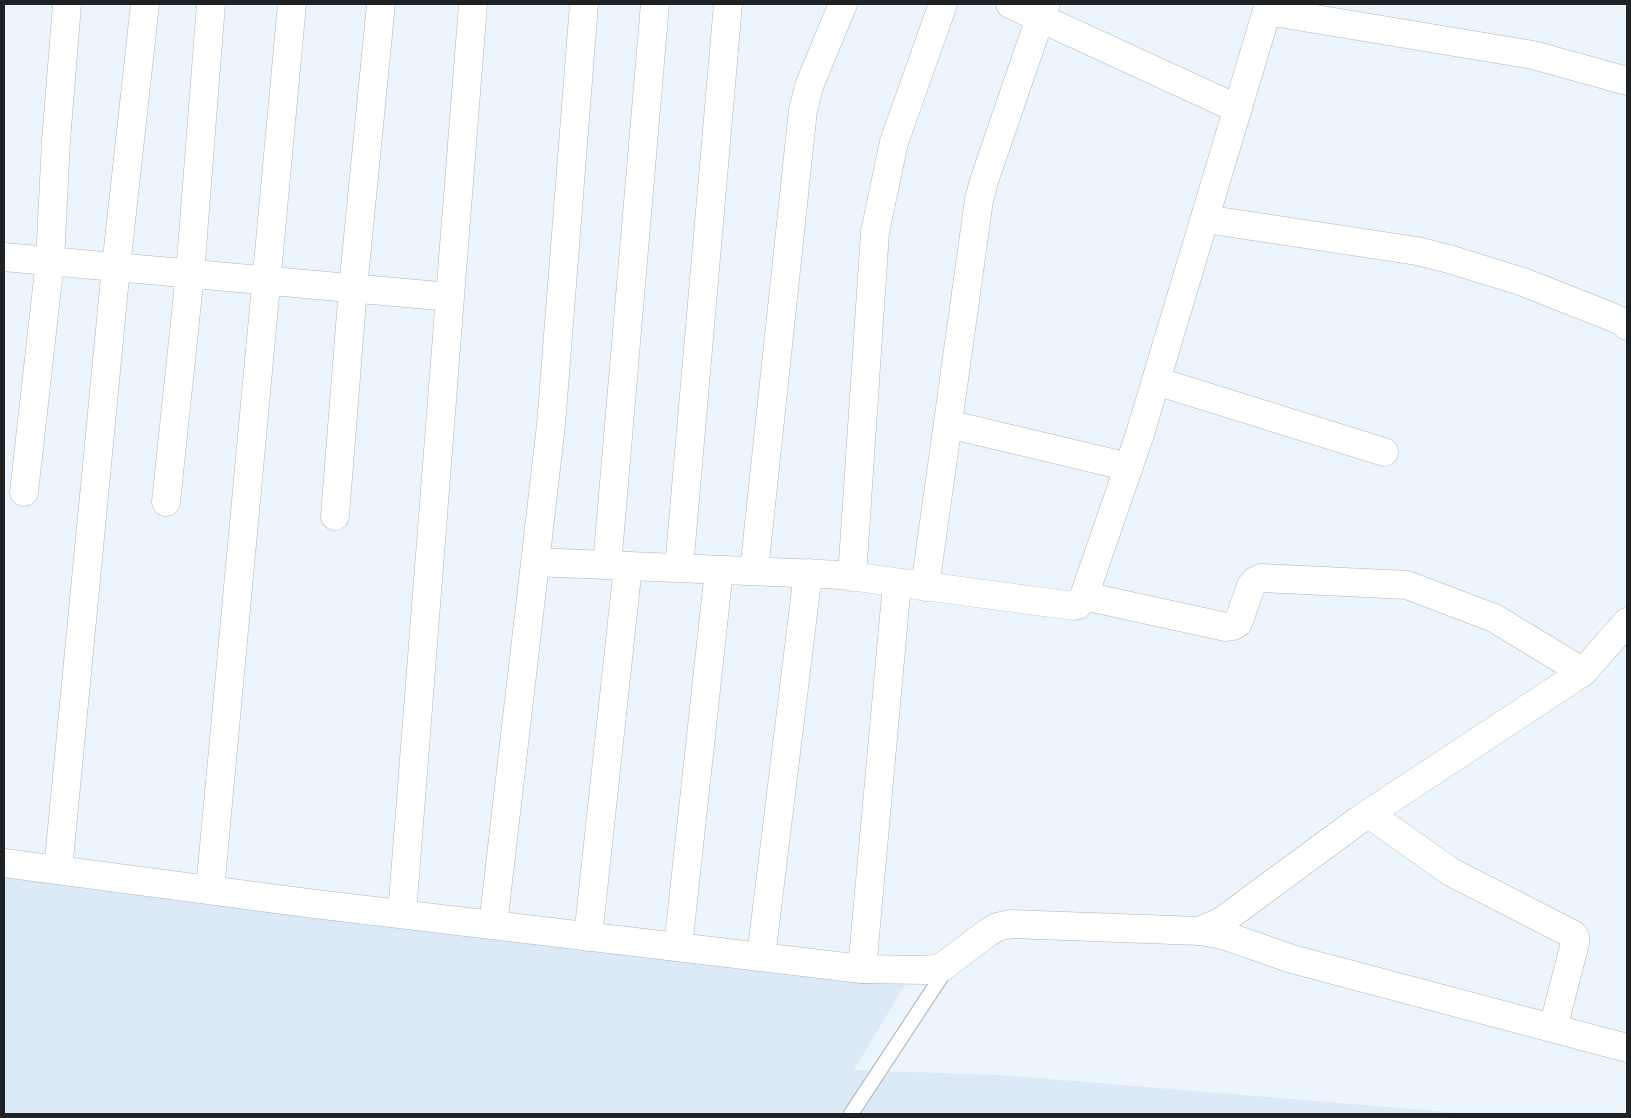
<!DOCTYPE html>
<style>
body{margin:0}
#map{position:relative;width:1631px;height:1118px;overflow:hidden;background:#ecf5fc;font-family:Quicksand,sans-serif}
canvas{display:block}
.frame{position:absolute;inset:0;border:5px solid #1e2224;pointer-events:none}
</style>
<div id="map">
<canvas width="1631" height="1118"></canvas>
<div class="frame"></div>
</div>
<script>
const ctx = document.querySelector('canvas').getContext('2d');
ctx.lineJoin = 'round';
function paint(path, color) {
  ctx.fillStyle = color;
  ctx.fill(path, 'evenodd');
}
function shape(rows) {
  const path = new Path2D();
  for (const r of rows) {
    path.moveTo(r[0], r[1]);
    for (let i = 2; i < r.length; i += 2) path.lineTo(r[i], r[i + 1]);
  }
  return path;
}
function trace(path, color, width, dash) {
  ctx.strokeStyle = color;
  ctx.lineWidth = width;
  ctx.lineCap = dash ? 'butt' : 'round';
  ctx.setLineDash(dash || []);
  ctx.stroke(path);
}
const built = shape([
 [4,876,906,983,854,1070,1002,1075,1471,1114,4,1114]
]);
const lane = shape([
 [851,1114,947,968]
]);
const street = shape([
 [1010,4,1238,109],
 [1267,11,1533,55,1627,81],
 [1205,219,1417,251,1449,259,1523,282,1607,315,1623,322,1627,326],
 [4,257,450,297,402,914],
 [450,297,473,4],
 [1156,381,1384,452],
 [948,424,1129,467],
 [24,492,50,261,56,141,67,4],
 [166,502,190,274,211,4],
 [335,516,353,288,381,4],
 [535,562,842,575,1074,606,1078,605,1084,596,1139,437,1269,4],
 [607,565,655,4],
 [679,568,728,4],
 [754,571,803,110,809,86,843,4],
 [852,577,875,232,894,142,943,4],
 [925,587,979,200,984,181,1040,18,1046,4],
 [1084,596,1226,627,1233,626,1238,623,1251,586,1255,581,1261,578,1407,585,1494,618,1583,672],
 [1369,814,1451,872,1572,934,1575,937,1575,943,1553,1028],
 [58,870,116,267,145,4],
 [210,890,292,4],
 [493,925,551,425,584,4],
 [1200,931,1222,921,1359,820,1583,672,1627,622],
 [1223,935,1292,959,1627,1048],
 [588,937,628,566],
 [678,947,719,570],
 [761,957,808,573],
 [862,969,897,583]
]);
const secondary = shape([
 [4,863,307,903,862,969,926,970,941,968,987,933,997,927,1011,924,1200,931,1223,935]
]);
paint(built, '#dceaf8');
trace(lane, '#adb6bd', 16);
trace(street, '#adb6bd', 29);
trace(secondary, '#adb6bd', 29);
trace(lane, '#fff', 14);
trace(street, '#fff', 28);
trace(secondary, '#fff', 28);
</script>
